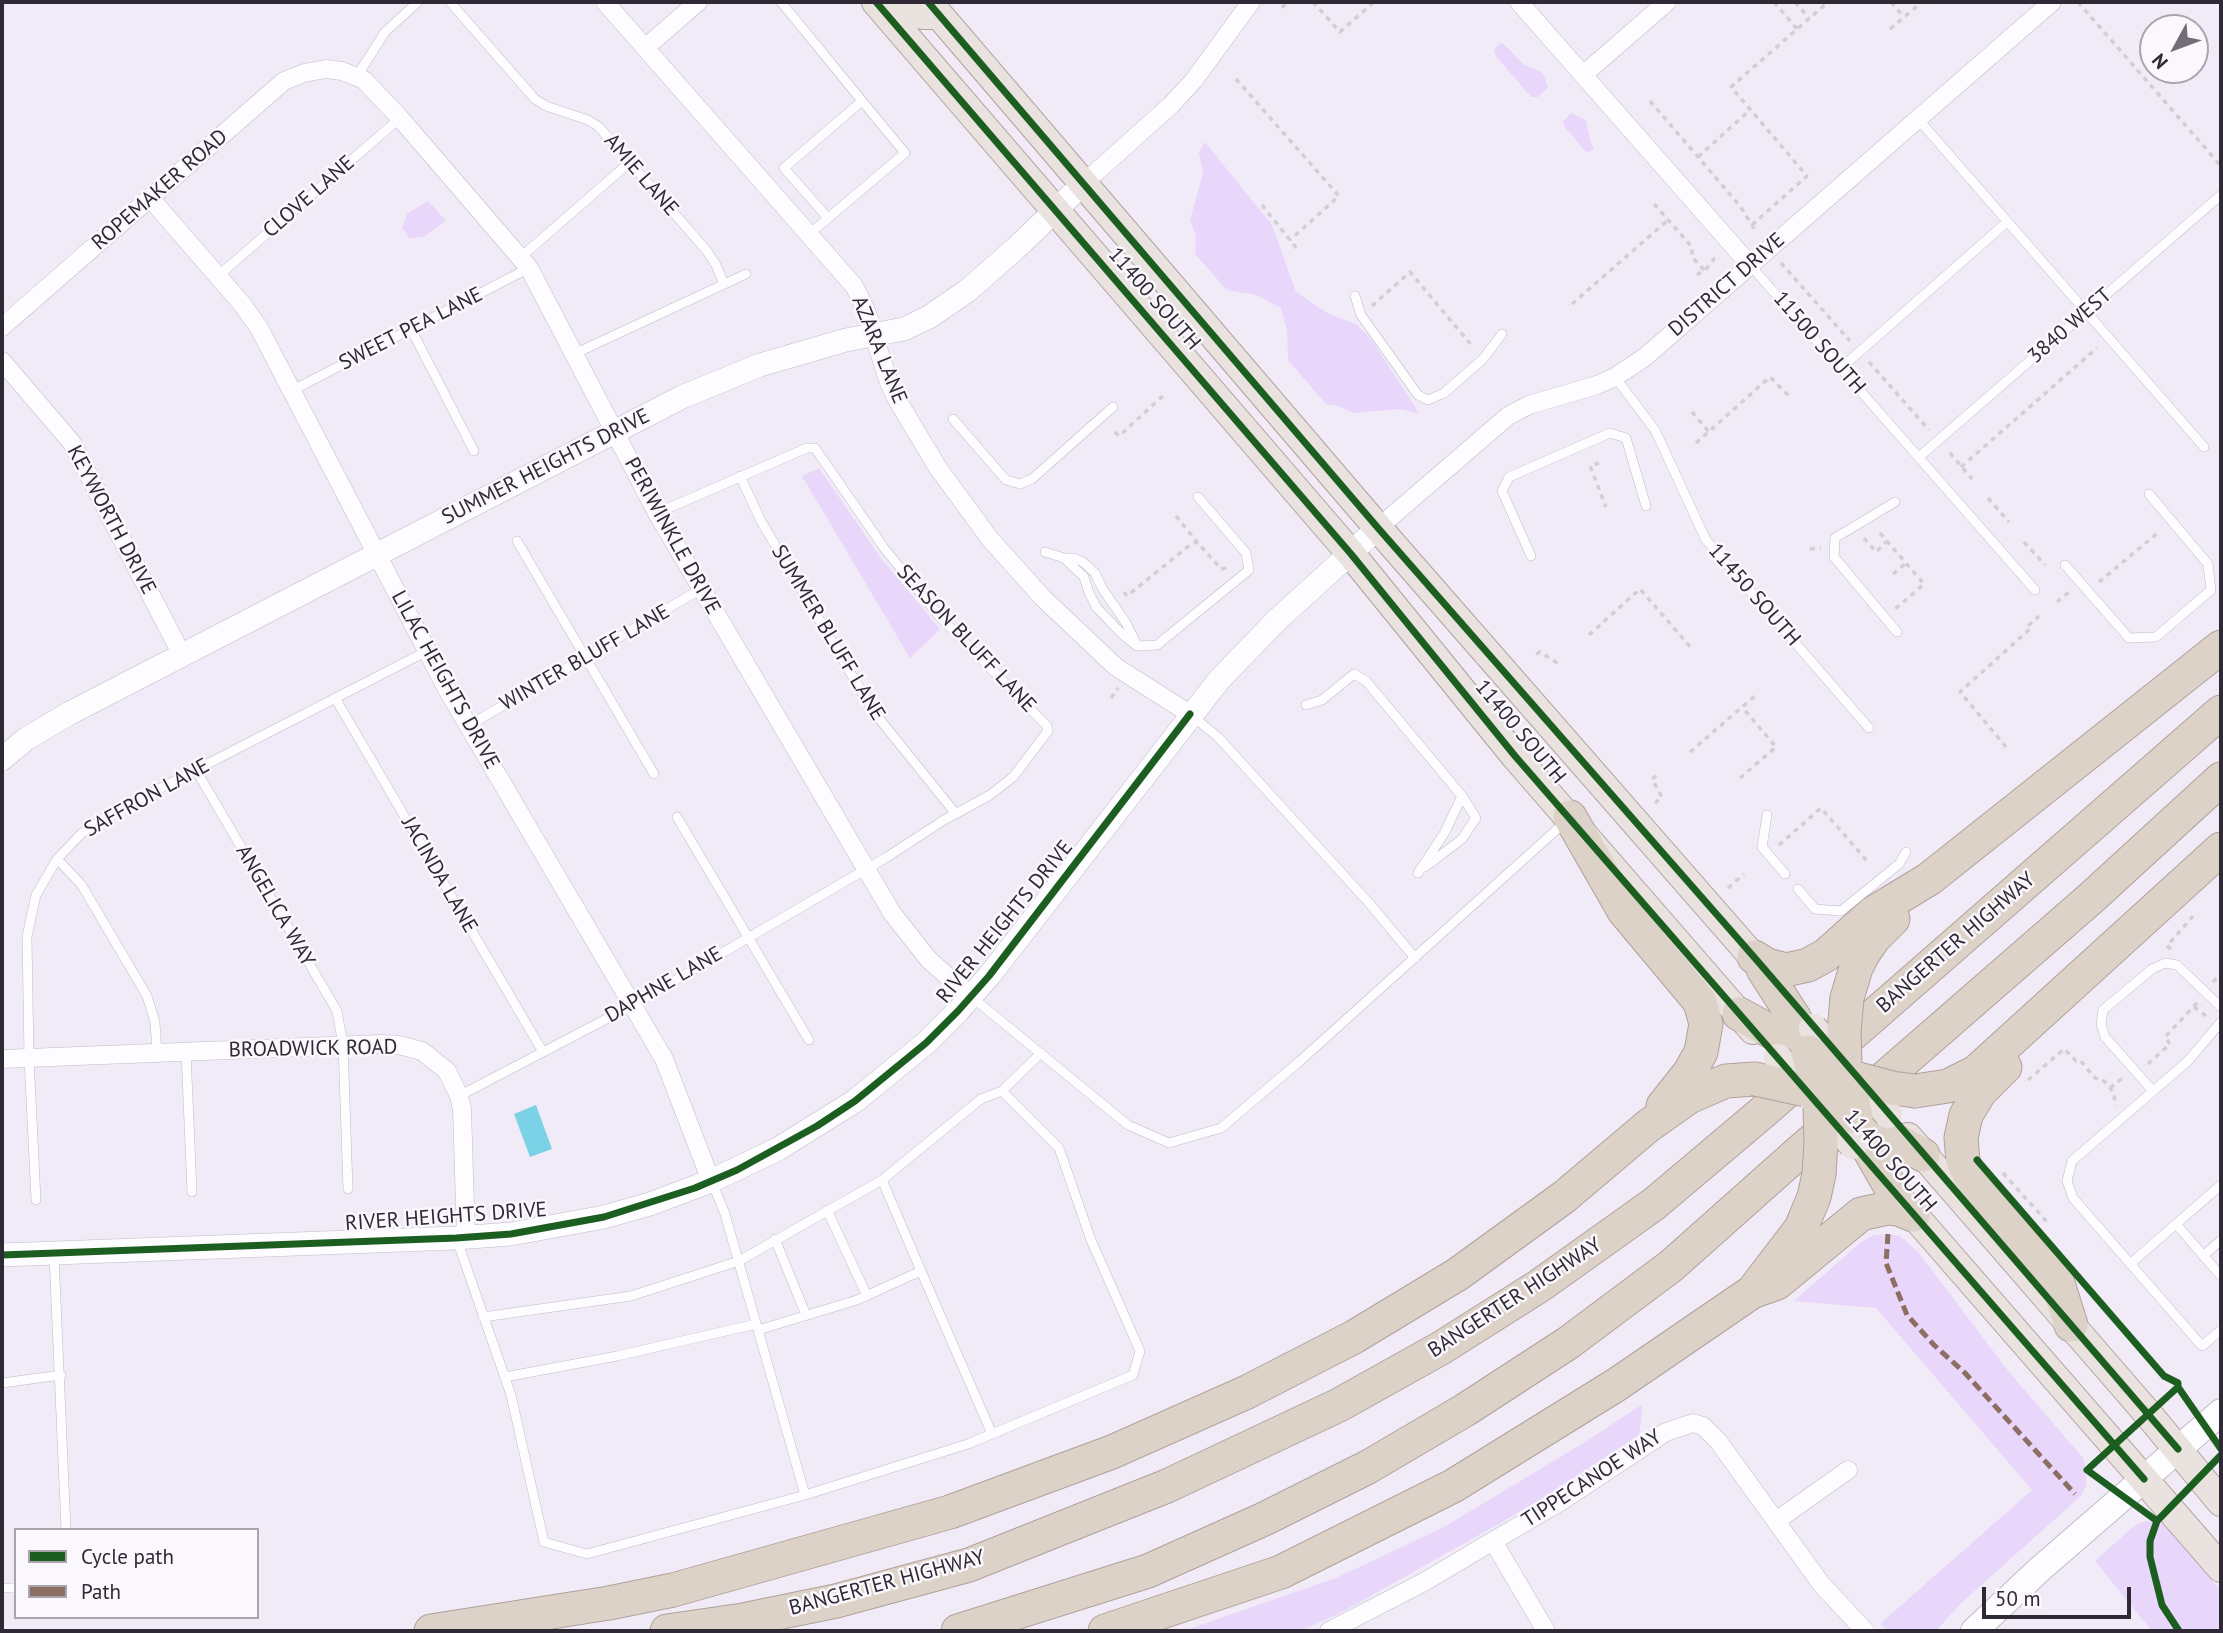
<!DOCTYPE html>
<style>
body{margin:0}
#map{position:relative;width:2223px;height:1633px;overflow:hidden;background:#f1ebf7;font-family:"PT Sans",sans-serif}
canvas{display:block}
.frame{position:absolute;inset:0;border:4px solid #2f2935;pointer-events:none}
.legend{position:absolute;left:14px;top:1528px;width:245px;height:91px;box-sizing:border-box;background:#faf7fd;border:2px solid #a9a5ad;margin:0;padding:9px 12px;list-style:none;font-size:21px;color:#2f2935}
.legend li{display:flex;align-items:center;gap:14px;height:35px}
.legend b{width:35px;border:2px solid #a9a5ad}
.north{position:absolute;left:2139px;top:14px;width:70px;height:70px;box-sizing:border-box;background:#faf7fd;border:2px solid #a9a5ad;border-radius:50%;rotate:229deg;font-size:19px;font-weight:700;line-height:28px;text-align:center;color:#2f2935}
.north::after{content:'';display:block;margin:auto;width:24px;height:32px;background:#736d79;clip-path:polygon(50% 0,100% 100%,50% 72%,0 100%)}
.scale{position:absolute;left:1982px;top:1587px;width:149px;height:32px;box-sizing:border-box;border:4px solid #2f2935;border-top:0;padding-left:9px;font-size:21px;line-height:24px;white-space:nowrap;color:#2f2935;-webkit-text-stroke:5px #faf7fd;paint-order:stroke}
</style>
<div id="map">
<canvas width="2223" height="1633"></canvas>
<div class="frame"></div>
<ul class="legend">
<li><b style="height:9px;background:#1b5e20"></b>Cycle path</li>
<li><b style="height:9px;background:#8d6e63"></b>Path</li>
</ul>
<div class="north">N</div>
<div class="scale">50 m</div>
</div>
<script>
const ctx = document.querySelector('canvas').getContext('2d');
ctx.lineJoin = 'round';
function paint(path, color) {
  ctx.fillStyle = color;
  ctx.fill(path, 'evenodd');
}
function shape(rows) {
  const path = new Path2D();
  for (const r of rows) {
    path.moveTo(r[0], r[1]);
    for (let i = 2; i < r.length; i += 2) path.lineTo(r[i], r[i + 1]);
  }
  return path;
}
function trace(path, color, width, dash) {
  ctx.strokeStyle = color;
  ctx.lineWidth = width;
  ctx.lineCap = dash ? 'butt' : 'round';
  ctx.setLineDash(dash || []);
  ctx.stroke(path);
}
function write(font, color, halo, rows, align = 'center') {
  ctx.font = font + ' "PT Sans",sans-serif';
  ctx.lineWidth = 5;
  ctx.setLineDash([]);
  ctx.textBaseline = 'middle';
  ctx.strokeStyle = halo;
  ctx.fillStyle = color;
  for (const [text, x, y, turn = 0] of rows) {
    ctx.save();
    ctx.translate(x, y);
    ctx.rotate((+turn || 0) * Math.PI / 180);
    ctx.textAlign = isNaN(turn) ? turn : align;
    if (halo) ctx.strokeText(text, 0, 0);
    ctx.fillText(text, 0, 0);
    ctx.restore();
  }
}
const green = shape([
 [1500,43,1504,44,1524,65,1543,73,1548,87,1538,97,1531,97,1496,56,1494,50],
 [1571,113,1586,120,1590,140,1594,148,1590,152,1585,151,1564,126,1563,121],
 [1205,142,1272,225,1296,292,1327,313,1357,325,1371,339,1419,413,1398,409,1354,413,1338,406,1326,404,1288,360,1287,331,1281,308,1256,295,1227,290,1195,254,1196,236,1190,220,1203,173,1199,152],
 [428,201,446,221,423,237,409,238,402,228,407,214],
 [819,468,880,557,940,629,910,658,802,476],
 [1888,1234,1900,1236,1919,1253,2009,1372,2083,1458,2086,1468,2086,1485,2082,1495,1960,1604,1936,1631,1888,1631,1880,1624,2032,1490,1876,1308,1794,1301,1861,1242,1874,1235],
 [1643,1404,1639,1435,1553,1492,1495,1526,1340,1613,1300,1631,1183,1631,1336,1578,1444,1527,1590,1439],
 [2145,1521,2159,1522,2168,1526,2221,1591,2221,1631,2152,1631,2095,1561,2134,1526]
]);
const water = shape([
 [536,1105,552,1149,530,1157,514,1114]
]);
const path = shape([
 [1313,2,1340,32,1374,2],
 [1774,2,1797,29],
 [1795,2,1809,18],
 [1891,2,1904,17],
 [2078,2,2221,166],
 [1282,8,1287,2],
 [1890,29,1922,2],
 [1236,79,1339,196,1290,240],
 [1650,101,1740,206,1757,233],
 [1698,157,1750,110],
 [1654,204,1692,247,1692,257,1704,270],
 [1262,205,1298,250],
 [1752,225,1807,176,1731,87,1828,2],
 [1781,263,1850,341],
 [1697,275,1707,268,1717,255],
 [1572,304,1668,220],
 [1372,306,1410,272,1473,347],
 [1869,362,1929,430],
 [1692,412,1709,432],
 [1115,432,1119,436,1164,395],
 [1696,443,1770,377,1789,396],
 [1950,453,1972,479],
 [1599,463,1590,466,1606,507],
 [1961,467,2097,348],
 [1988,498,2009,522],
 [1176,516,1197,542],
 [1880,533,1924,584,1894,610],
 [1864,538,1876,552,1887,541],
 [2024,542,2045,565],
 [1810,549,1821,548],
 [1893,574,1905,564],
 [2099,582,2160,531],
 [1124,592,1127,596,1190,545,1197,542,1221,569,1230,567],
 [2057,602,2069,592],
 [1589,635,1640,589,1692,649],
 [1536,654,1540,652,1559,664],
 [1111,698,1118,688],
 [2006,747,1960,692,2031,628,2029,625,2039,616],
 [1690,752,1756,695],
 [1740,778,1776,747,1742,707],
 [1655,803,1662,797,1652,779,1658,775],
 [1779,845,1821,808,1868,862],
 [1728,888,1744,874],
 [2171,949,2167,946,2193,916],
 [2213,982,2221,973],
 [2194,1007,2205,1015,2206,1014],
 [2148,1064,2170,1044,2165,1037,2198,1002],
 [2028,1080,2064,1049,2076,1061,2080,1060,2095,1078,2102,1079,2110,1088,2114,1093,2115,1106],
 [2110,1088,2124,1077],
 [2003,1173,2048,1223]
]);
const service = shape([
 [450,2,535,99,546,106,588,120,599,127,707,251,716,265,724,284],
 [781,2,862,101],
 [357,76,385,32,418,2],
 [1918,119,2204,447],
 [808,235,905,153,862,101,784,168,828,218],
 [521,257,630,162],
 [1750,265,2035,590],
 [218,276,400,118],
 [1355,296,1361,315,1418,395,1428,400,1444,393,1483,359,1502,334],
 [411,329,474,451],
 [574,354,746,274],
 [1841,368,2007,222],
 [1615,377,1655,430,1706,540,1869,728],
 [293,390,529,268],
 [953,419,1006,480,1020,484,1032,479,1113,407],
 [1919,457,2221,195],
 [740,476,761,521,873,711,956,814],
 [1895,502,1835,538,1834,557,1897,632],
 [517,541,654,774],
 [1045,552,1064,558,1084,577,1089,593,1097,608,1123,635,1137,646,1157,645,1249,570,1246,553,1198,497],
 [1531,556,1502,491,1509,477,1610,433,1626,438,1646,506],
 [1064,558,1074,558,1083,562,1095,573,1102,588,1126,623,1136,643],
 [2065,565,2129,638,2156,637,2211,590,2208,564,2149,494],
 [335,698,543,1052],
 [1306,705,1322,700,1354,674,1366,681,1462,796,1445,832,1418,873],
 [1191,715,1218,737,1369,903,1415,958],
 [468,726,701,589],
 [196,770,337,1011,343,1045,348,1189],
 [1767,815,1762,847,1785,874],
 [677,817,809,1040],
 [57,859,81,884,147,996,155,1022,157,1053],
 [1425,867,1462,839,1476,818,1462,796],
 [1798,889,1815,909,1841,911,1899,864,1906,852],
 [973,998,1128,1125,1169,1143,1221,1128,1300,1061,1564,823],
 [2221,1022,2188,1061,2072,1161,2067,1181,2073,1198,2202,1346,2221,1330],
 [186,1052,192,1192],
 [2153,1091,2105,1037,2101,1024,2103,1010,2152,969,2165,963,2177,965,2221,1007],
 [459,1096,633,1005,887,857,944,820,990,795,1013,777,1048,731,1047,726,939,616,884,548,815,448,807,448,657,513],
 [36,1200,29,1058,27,936,36,895,57,859,82,833,112,813,427,651],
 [827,1210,867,1296],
 [2176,1224,2221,1276],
 [775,1239,806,1315],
 [457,1240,511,1395,544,1542,587,1554,805,1495,725,1214,712,1182],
 [54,1255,66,1530],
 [2203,1256,2221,1240],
 [2130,1264,2221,1185],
 [921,1271,992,1434],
 [483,1317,631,1296,739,1261,882,1180,981,1099,1002,1091,1041,1053],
 [758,1330,857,1300,921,1271,882,1180],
 [505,1377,617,1356,756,1324],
 [2,1383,61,1375],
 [805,1495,968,1444,1133,1375,1140,1351,1091,1240,1059,1148,1002,1091],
 [2,1588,16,1588]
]);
const minor = shape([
 [605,2,854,286,866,310,888,380,896,398,938,468,990,539,1043,598,1116,667,1190,714],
 [1519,2,1750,265],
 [645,48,698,2],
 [1583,75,1667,2],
 [1084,183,1171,105,1194,80,1251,2],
 [150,198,242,304,259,328,448,691,664,1059,711,1181],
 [2,327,284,81,304,73,326,69,342,71,364,80,400,118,529,268,657,513,892,913,929,960,971,997],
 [2,361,72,443,182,655],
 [1378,528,1508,416,1529,405,1597,385,1615,377,1645,357,2052,2],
 [2,1059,382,1044,399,1045,422,1051,447,1071,459,1096,462,1109,466,1238],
 [1776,1521,1848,1470],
 [1493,1541,1546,1631],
 [1329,1631,1424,1582,1493,1541,1560,1502,1666,1432,1693,1423,1703,1426,1718,1441,1822,1585,1865,1631]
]);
const tertiary = shape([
 [2,759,26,739,70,713,682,397,760,365,846,340,904,329,929,317,967,291,1015,249,1084,183],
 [2,1255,456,1238,511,1234,604,1217,650,1204,711,1181,778,1149,855,1101,926,1043,958,1011,989,976,1219,680,1276,621,1378,528]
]);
const secondary = shape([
 [1974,1631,2040,1569,2221,1412]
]);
const primary = shape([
 [876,2,1351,554,1515,756,1753,1030],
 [903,2,922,15,939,15],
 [928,2,1378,528,1768,974],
 [1908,1137,2149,1415,2221,1502],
 [1899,1198,2221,1568]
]);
const motorway = shape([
 [1570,817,1624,911,1700,1002,1706,1024,1701,1052,1690,1072,1663,1106],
 [1754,957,1767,965,1786,970,1808,965,1826,955,1873,913,1929,879,2221,647],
 [1763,969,1795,1019,1808,1052],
 [1847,998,1856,968,1863,954,1874,938,1893,919],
 [1739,1014,1808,1052],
 [2005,1067,1980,1092,1966,1115,1961,1138,1963,1161,1969,1174,1978,1187,2056,1277,2071,1325],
 [1915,1091,1948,1086,1976,1072,2221,849],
 [1856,1117,1867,1146,1894,1193],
 [1856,1117,1923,1155],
 [1756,1287,1801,1228,1814,1197,1819,1174],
 [431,1631,609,1603,673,1590,950,1512,1112,1452,1247,1392,1354,1337,1458,1274,1564,1197,1648,1126,1689,1097,1726,1081,1755,1079],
 [667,1631,743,1620,836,1601,969,1565,1167,1486,1339,1405,1441,1348,1539,1286,1654,1204,1763,1112,2221,712],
 [958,1631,1148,1571,1264,1519,1368,1467,1465,1410,1568,1343,1671,1266,1798,1153,2090,899,2221,779],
 [1105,1631,1281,1572,1453,1486,1616,1385,1752,1292,1777,1283,1861,1214,1888,1208,1898,1209,1913,1215]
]);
const primaryBridge = shape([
 [1813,1028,1845,1064],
 [1778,1058,1805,1090],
 [1858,1079,1888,1114],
 [1820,1107,1853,1145]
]);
const motorwayBridge = shape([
 [1808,1052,1846,1074,1856,1117],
 [1808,1052,1818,1095,1856,1117],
 [1845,1064,1844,1032,1847,998],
 [1755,1079,1805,1090],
 [1858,1079,1892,1088,1915,1091],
 [1819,1174,1821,1143,1820,1107]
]);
const quiet = shape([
 [1888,1234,1886,1263,1907,1315,1934,1345,1965,1373,2075,1494]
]);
const cycleway = shape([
 [876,2,1351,554,1515,756,2144,1479],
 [928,2,1378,528,1754,957,2178,1449],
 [1977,1160,2164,1376,2178,1383,2178,1387],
 [2,1255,456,1238,511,1234,604,1217,695,1188,737,1170,817,1126,855,1101,926,1043,958,1011,989,976,1190,714],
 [2221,1449,2178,1387,2087,1470,2157,1521,2221,1455],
 [2157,1521,2150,1541,2150,1557,2162,1605,2179,1631]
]);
const streetNames = [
 ["AMIE LANE",641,175,49],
 ["ROPEMAKER ROAD",160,190,-41],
 ["CLOVE LANE",309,197,-41],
 ["DISTRICT DRIVE",1727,285,-41],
 ["11400 SOUTH",1154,299,49],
 ["3840 WEST",2070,326,-41],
 ["SWEET PEA LANE",411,329,-27],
 ["11500 SOUTH",1819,343,49],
 ["AZARA LANE",879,350,68],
 ["SUMMER HEIGHTS DRIVE",546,467,-27],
 ["KEYWORTH DRIVE",111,520,62],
 ["PERIWINKLE DRIVE",672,536,61],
 ["11450 SOUTH",1754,595,49],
 ["SUMMER BLUFF LANE",828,633,59],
 ["SEASON BLUFF LANE",966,639,47],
 ["WINTER BLUFF LANE",585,658,-30],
 ["LILAC HEIGHTS DRIVE",445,680,61],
 ["11400 SOUTH",1520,732,50],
 ["SAFFRON LANE",147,798,-29],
 ["JACINDA LANE",439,875,60],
 ["ANGELICA WAY",275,906,60],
 ["RIVER HEIGHTS DRIVE",1005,922,-51],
 ["BANGERTER HIGHWAY",1956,943,-41],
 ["DAPHNE LANE",664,985,-30],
 ["BROADWICK ROAD",313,1049,-1],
 ["11400 SOUTH",1890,1161,49],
 ["RIVER HEIGHTS DRIVE",446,1217,-4],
 ["BANGERTER HIGHWAY",1515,1298,-33],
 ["TIPPECANOE WAY",1592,1479,-33],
 ["BANGERTER HIGHWAY",887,1583,-15]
];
paint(green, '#e8d6fb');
paint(water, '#7bd2e6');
trace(service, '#c0bbc6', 10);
trace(minor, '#c0bbc6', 19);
trace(tertiary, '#c0bbc6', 24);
trace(secondary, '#c0bbc6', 28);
trace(primary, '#b0a19b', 30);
trace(motorway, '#b0a19b', 35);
trace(path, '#d1ced4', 3.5, [5, 5]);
trace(service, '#fdfcfe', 9);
trace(minor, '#fdfcfe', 18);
trace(tertiary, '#fdfcfe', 23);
trace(secondary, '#fdfcfe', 26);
trace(primary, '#e9e2de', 28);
trace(motorway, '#ddd2c7', 33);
trace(primaryBridge, '#b0a19b', 30, []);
trace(motorwayBridge, '#b0a19b', 35, []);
trace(primaryBridge, '#e9e2de', 28);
trace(motorwayBridge, '#ddd2c7', 33);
trace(quiet, '#8d6e63', 5, [10, 5]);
trace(cycleway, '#1b5e20', 7);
write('21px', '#2f2935', '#faf7fd', streetNames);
</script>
